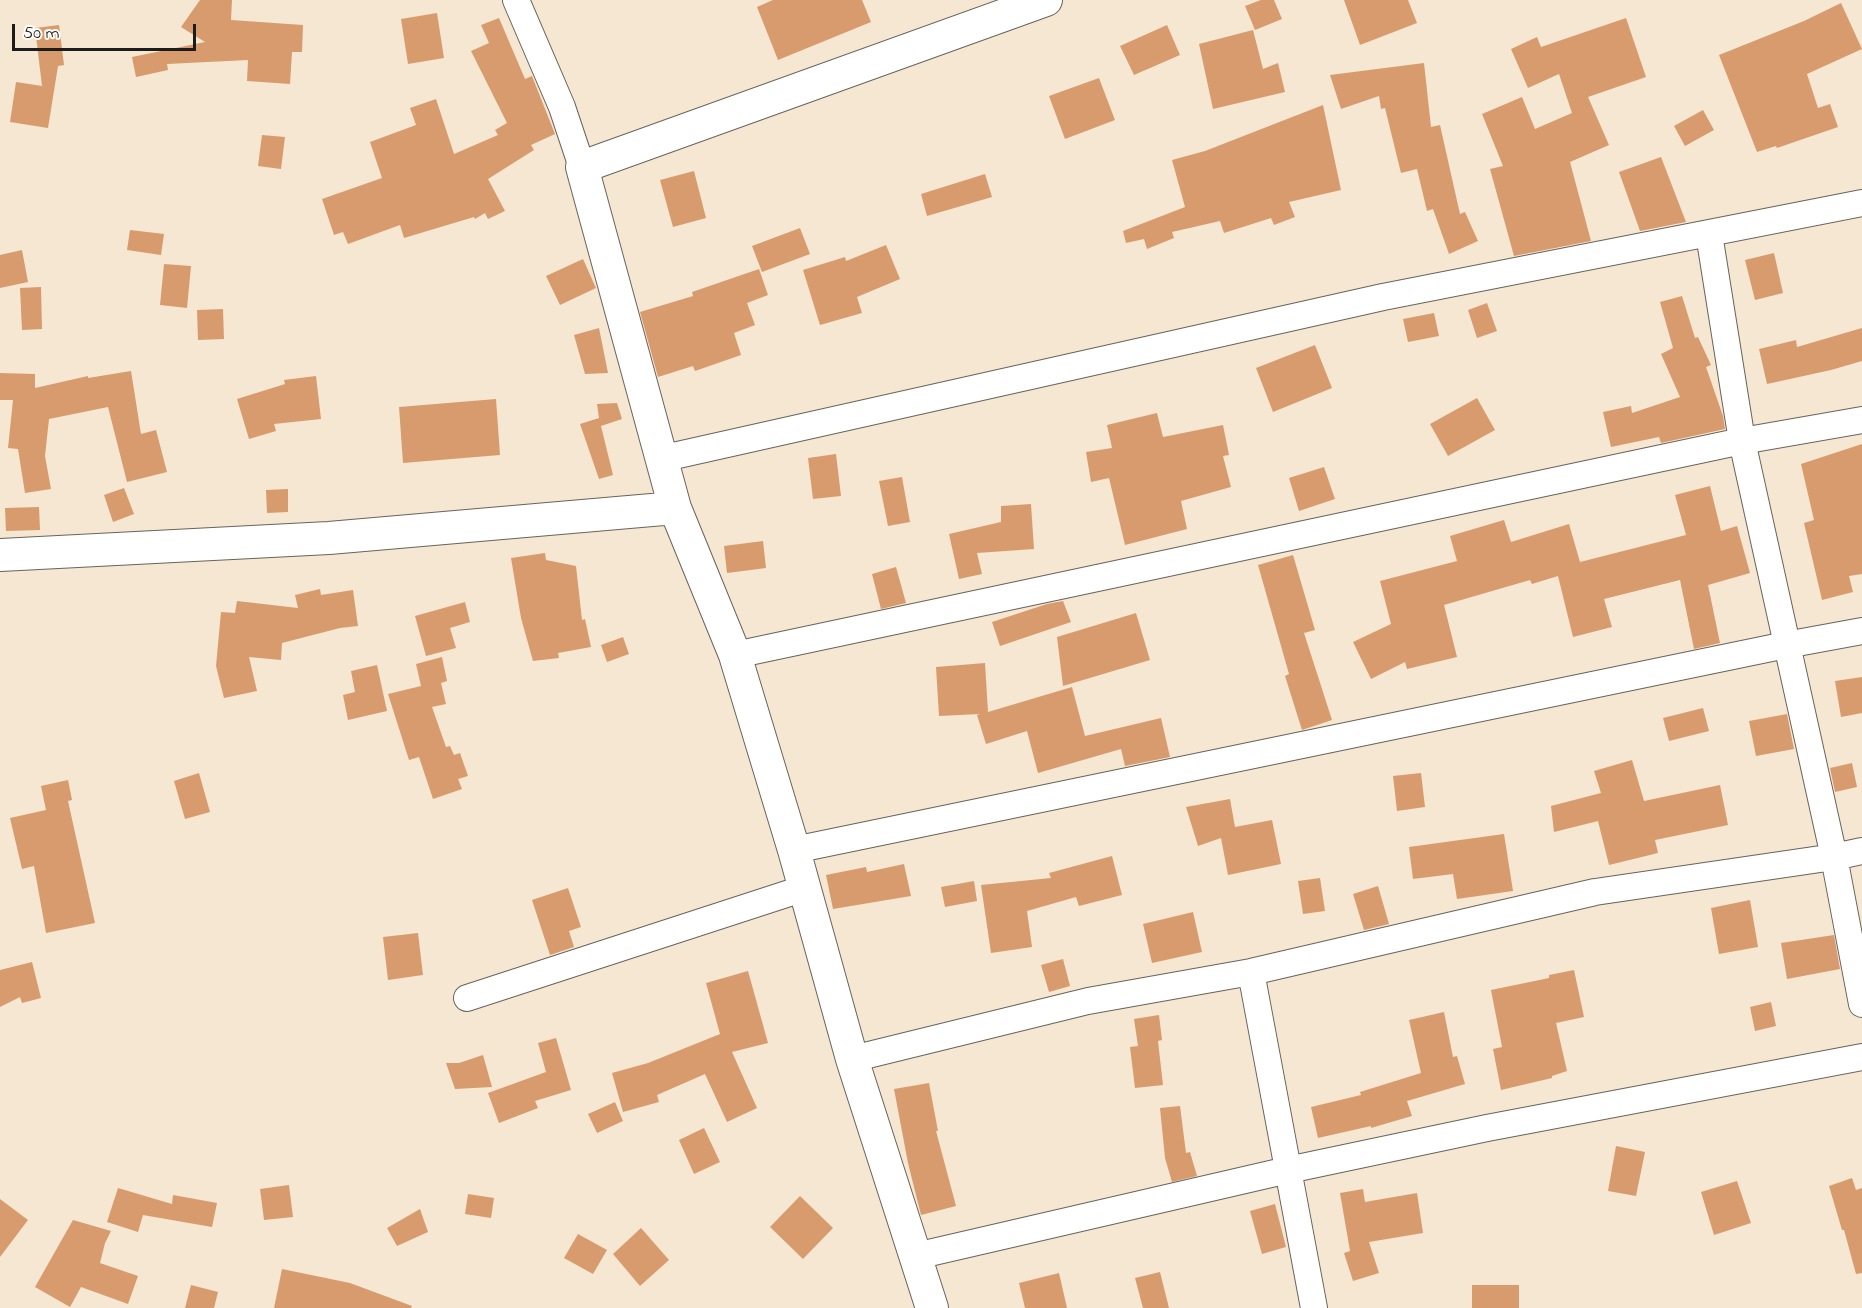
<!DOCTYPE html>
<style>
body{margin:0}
#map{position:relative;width:1862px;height:1308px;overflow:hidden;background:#f6e7d2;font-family:"Indie Flower",sans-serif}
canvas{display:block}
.scale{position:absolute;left:12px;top:24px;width:184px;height:27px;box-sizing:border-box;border:3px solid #1c1c1c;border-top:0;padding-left:8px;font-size:18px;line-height:21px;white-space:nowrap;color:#1c1c1c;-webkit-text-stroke:4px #fdfcf7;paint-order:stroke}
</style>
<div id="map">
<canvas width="1862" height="1308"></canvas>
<div class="scale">50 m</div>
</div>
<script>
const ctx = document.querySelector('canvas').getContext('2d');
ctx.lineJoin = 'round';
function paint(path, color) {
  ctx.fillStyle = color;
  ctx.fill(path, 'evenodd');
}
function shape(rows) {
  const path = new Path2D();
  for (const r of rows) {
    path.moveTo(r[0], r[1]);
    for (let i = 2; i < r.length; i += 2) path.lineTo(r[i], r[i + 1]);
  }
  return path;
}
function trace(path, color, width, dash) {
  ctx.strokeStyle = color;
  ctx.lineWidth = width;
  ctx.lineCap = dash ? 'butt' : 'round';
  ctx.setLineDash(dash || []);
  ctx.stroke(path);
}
const building = shape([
 [200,0,232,0,231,20,303,25,302,52,292,52,290,84,247,81,248,60,167,64,168,70,136,77,132,57,205,42,181,27],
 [773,0,862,0,871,22,778,60,757,7],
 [1261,0,1274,0,1282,19,1255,30,1245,6],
 [1344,0,1408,0,1417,23,1360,45],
 [1841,3,1862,49,1807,74,1818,108,1830,104,1838,127,1777,148,1776,146,1757,152,1719,55,1804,21],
 [437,13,444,58,408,64,401,19],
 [499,18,525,79,532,76,555,134,531,145,534,150,488,179,505,211,488,219,485,213,475,219,474,217,404,238,400,225,348,244,343,232,334,235,322,199,382,178,370,142,416,125,410,108,436,99,454,154,498,135,495,130,507,123,471,51,489,43,481,25],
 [1626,18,1646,77,1588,97,1609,145,1570,162,1591,241,1514,256,1490,169,1503,166,1482,114,1522,97,1535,129,1572,113,1559,74,1528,88,1511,49,1537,37,1541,47],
 [59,25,64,65,58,66,48,128,10,122,16,82,42,86,35,28],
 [1167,25,1180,55,1134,75,1120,46],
 [1253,30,1263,69,1278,63,1285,92,1213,109,1199,44],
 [1424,63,1431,127,1440,125,1460,214,1465,212,1478,241,1449,254,1433,209,1427,211,1417,169,1401,173,1385,108,1381,109,1379,96,1341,109,1330,75],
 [1099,78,1115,120,1065,139,1049,96],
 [1323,105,1341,190,1289,202,1295,217,1274,225,1271,218,1224,233,1220,221,1172,232,1174,238,1147,249,1144,239,1126,243,1123,231,1185,207,1172,160,1205,151],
 [1703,110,1714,130,1685,146,1674,126],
 [262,135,285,137,281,169,258,166],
 [1661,157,1686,222,1640,231,1619,172],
 [694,171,706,218,673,227,660,180],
 [985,174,992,197,927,216,921,194],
 [800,228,810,254,762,272,752,246],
 [130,230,164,234,161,255,127,250],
 [886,245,900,279,857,297,862,313,820,325,803,270,845,257,846,261],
 [22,250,28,282,0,288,0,255],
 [1774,253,1783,293,1755,300,1745,260],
 [583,259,596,288,560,305,546,276],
 [164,264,191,266,187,308,160,305],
 [759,269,768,295,747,303,755,325,734,333,741,355,695,371,693,366,658,377,640,312,693,296,692,292],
 [41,287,42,329,22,330,20,288],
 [1682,296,1695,338,1698,337,1711,365,1706,367,1723,416,1725,429,1661,443,1659,437,1611,447,1603,412,1631,406,1632,413,1680,397,1661,354,1673,348,1660,302],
 [1487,303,1497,331,1477,338,1468,310],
 [223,309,224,339,198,340,197,310],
 [1434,313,1439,336,1408,342,1403,319],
 [599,328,608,373,585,374,574,335],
 [1862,328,1862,361,1831,370,1767,384,1759,349,1796,340,1797,347],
 [1315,345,1332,388,1273,412,1256,368],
 [131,371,141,434,156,430,167,472,127,482,108,407,49,419,45,456,51,489,25,493,18,449,8,448,13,400,0,400,0,373,35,374,35,388,88,376,88,378],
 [316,376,321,419,274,424,276,431,249,439,237,399,285,384,284,380],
 [1477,398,1495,430,1448,456,1430,424],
 [496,399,500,455,403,463,399,407],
 [617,403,622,419,601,426,613,475,599,479,580,424,599,418,600,425,597,404],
 [1157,413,1163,437,1223,425,1229,455,1223,456,1231,487,1181,501,1187,529,1125,545,1109,478,1091,482,1086,452,1112,448,1107,425],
 [1862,444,1862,574,1849,576,1853,592,1822,600,1804,523,1814,520,1801,464],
 [836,454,841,496,813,499,808,458],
 [1324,467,1335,499,1299,511,1289,478],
 [902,477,910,522,888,526,879,481],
 [1710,486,1721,531,1737,526,1750,573,1708,585,1720,643,1694,649,1680,580,1604,599,1612,627,1573,637,1558,576,1532,584,1530,580,1444,605,1457,657,1407,669,1405,662,1371,679,1353,642,1391,624,1380,581,1457,561,1450,536,1504,520,1511,542,1569,524,1580,562,1686,535,1675,495],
 [124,488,134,514,113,522,104,495],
 [288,489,288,512,267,513,266,490],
 [1031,504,1034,549,977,553,982,574,959,579,949,534,1001,522,1001,506],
 [39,507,40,530,6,531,5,508],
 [763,541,766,568,727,573,724,546],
 [545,553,546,560,576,566,582,620,585,619,591,647,558,653,559,658,533,661,521,618,511,558],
 [1293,555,1315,630,1304,633,1332,720,1302,730,1285,676,1289,674,1258,565],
 [896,567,906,603,881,609,872,574],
 [320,589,321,595,353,590,358,626,340,628,282,643,281,660,249,657,257,691,224,698,216,666,221,612,235,613,237,601,298,608,295,595],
 [1063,601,1071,622,1000,646,992,622,1047,604],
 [465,602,470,622,450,628,456,648,426,656,415,616],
 [1136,613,1150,660,1063,686,1057,637],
 [623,637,629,654,607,662,601,645],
 [442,657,447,681,441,683,446,704,432,707,446,747,450,746,454,755,460,753,468,776,458,779,462,789,433,799,419,757,409,760,388,694,421,686,416,664],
 [985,663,988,712,1072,687,1085,736,1161,718,1170,757,1125,766,1121,749,1038,773,1027,731,986,744,977,715,980,714,939,716,936,667],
 [377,665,387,711,348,720,343,695,355,692,351,671],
 [1862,677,1862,713,1841,717,1835,681],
 [1703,708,1709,731,1669,741,1663,718],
 [1787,714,1794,749,1756,756,1749,721],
 [1632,760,1644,801,1720,785,1728,825,1655,840,1658,853,1609,865,1598,821,1554,832,1551,806,1601,793,1594,771],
 [1852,763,1857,787,1835,792,1830,768],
 [199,773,210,812,185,819,174,781],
 [1421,773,1425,807,1397,811,1393,776],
 [68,780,72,800,68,801,95,923,46,933,34,866,22,869,10,818,46,810,41,786],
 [1230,799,1235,827,1272,820,1281,864,1228,875,1221,838,1198,846,1186,807],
 [1504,834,1513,891,1457,899,1453,874,1413,879,1409,847],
 [1112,856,1122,895,1079,906,1076,897,1027,911,1032,947,991,953,981,885,1051,878,1049,873],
 [904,864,911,896,833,909,826,875,866,867,867,872],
 [1320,878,1325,911,1303,914,1298,881],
 [974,881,977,901,945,907,941,887],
 [1378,886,1389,924,1364,930,1353,894],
 [568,888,581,927,569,931,574,947,550,955,532,900],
 [1750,900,1758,947,1719,954,1711,908],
 [1193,912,1202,952,1152,963,1143,924],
 [418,933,423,975,388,980,383,937],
 [1834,935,1840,969,1787,979,1781,943],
 [1063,959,1070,986,1049,992,1041,965],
 [32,962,41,998,22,1003,20,997,0,1007,0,970],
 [1574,970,1584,1017,1556,1023,1567,1071,1552,1076,1552,1078,1501,1090,1493,1049,1502,1047,1491,990,1549,978,1549,975],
 [748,971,768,1043,732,1052,757,1108,727,1122,705,1074,657,1095,659,1102,623,1112,612,1073,648,1063,720,1034,706,983],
 [1771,1002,1776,1026,1755,1031,1750,1007],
 [1444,1012,1453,1057,1457,1056,1465,1084,1407,1101,1412,1116,1371,1128,1371,1126,1318,1138,1311,1107,1361,1095,1360,1092,1421,1073,1409,1020],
 [1159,1015,1162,1040,1158,1041,1163,1085,1135,1088,1130,1047,1138,1046,1134,1019],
 [556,1038,571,1090,535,1101,538,1108,499,1123,488,1093,546,1072,538,1043],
 [483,1055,492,1087,455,1089,446,1063,459,1063],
 [929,1083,938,1131,936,1131,956,1206,921,1215,908,1163,894,1089],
 [615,1102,623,1121,597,1133,588,1114],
 [1180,1106,1186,1153,1190,1152,1197,1176,1172,1182,1165,1158,1160,1108],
 [704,1128,720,1162,694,1174,679,1140],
 [1616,1146,1645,1152,1636,1196,1608,1191],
 [1852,1178,1856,1190,1862,1188,1862,1273,1856,1274,1844,1230,1842,1230,1829,1186],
 [1737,1181,1751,1223,1714,1235,1701,1192],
 [289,1185,293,1217,264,1220,260,1189],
 [118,1188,172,1204,173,1195,217,1203,212,1227,143,1215,138,1232,107,1222],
 [1363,1189,1365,1202,1417,1193,1423,1233,1369,1242,1379,1273,1353,1281,1344,1253,1350,1251,1340,1193],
 [468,1194,494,1198,491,1218,465,1214],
 [800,1196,833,1228,803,1259,770,1227],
 [0,1199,28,1220,0,1257],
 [1275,1204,1286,1247,1262,1254,1250,1211],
 [420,1209,428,1232,397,1246,387,1228],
 [73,1220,111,1231,105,1243,100,1263,138,1276,128,1304,81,1287,70,1307,35,1287],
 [641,1228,669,1260,640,1286,613,1254],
 [578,1234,607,1250,593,1274,564,1258],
 [282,1269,350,1283,412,1306,411,1308,274,1308],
 [1160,1272,1169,1308,1143,1308,1135,1278],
 [1059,1273,1067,1308,1025,1308,1019,1283],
 [191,1285,218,1292,214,1308,185,1308],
 [1472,1285,1519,1285,1519,1308,1472,1308]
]);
const minor = shape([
 [516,0,562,107,582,167],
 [1709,234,1742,441,1834,857,1862,1004],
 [660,459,1383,297,1862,203],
 [735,655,1742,441,1862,420],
 [794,850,1786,645,1862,631],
 [1251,972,1314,1308],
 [467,998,805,888],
 [852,1059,1088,1001,1251,972,1595,892,1834,857,1862,851],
 [916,1256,1288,1170,1487,1128,1862,1057]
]);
const tertiary = shape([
 [0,555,329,538,675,508],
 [932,1308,852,1059,794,850,735,655,675,508,582,167,1046,0]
]);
paint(building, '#d89b6e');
trace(minor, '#68635c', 28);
trace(tertiary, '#68635c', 34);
trace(minor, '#fff', 26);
trace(tertiary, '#fff', 32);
</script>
